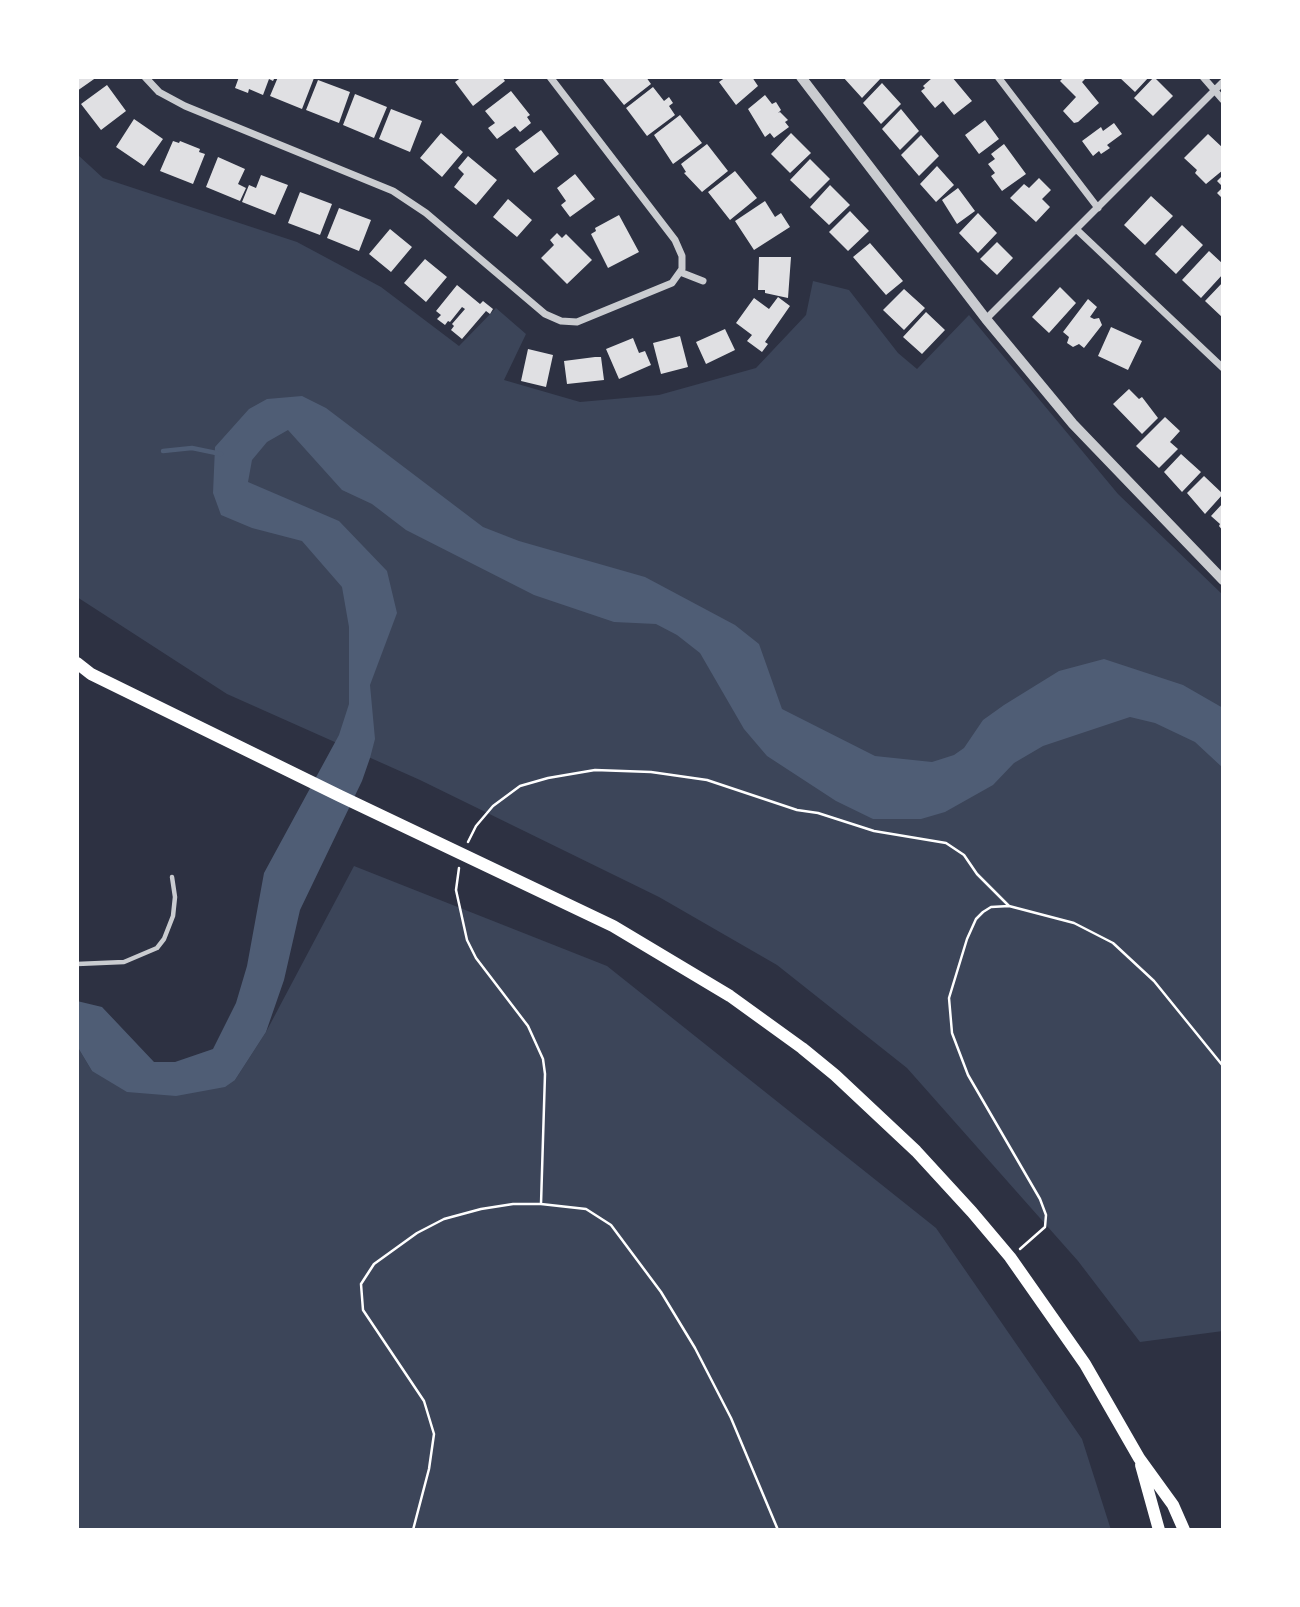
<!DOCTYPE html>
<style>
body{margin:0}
#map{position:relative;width:1300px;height:1607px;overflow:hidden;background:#2d3142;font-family:"Roboto Serif",serif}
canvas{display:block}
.frame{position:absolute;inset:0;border:79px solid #fff;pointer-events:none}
</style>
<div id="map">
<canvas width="1300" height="1607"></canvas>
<div class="frame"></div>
</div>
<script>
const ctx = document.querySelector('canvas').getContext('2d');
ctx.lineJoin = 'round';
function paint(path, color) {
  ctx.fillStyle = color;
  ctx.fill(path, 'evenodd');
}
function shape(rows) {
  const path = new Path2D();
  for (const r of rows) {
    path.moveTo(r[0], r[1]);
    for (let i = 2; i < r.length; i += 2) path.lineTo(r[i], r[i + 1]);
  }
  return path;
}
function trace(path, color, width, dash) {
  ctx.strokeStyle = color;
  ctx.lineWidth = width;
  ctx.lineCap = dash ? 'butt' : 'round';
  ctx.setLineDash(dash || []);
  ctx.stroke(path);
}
const green = shape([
 [78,155,103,178,297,242,381,287,459,346,496,308,526,334,504,380,580,402,659,395,756,368,806,315,813,281,849,290,898,353,917,369,969,315,1118,494,1223,595,1223,1331,1140,1342,1078,1261,907,1068,777,965,659,897,420,780,227,694,77,597],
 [354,866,607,966,936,1228,1082,1439,1111,1530,77,1530,77,1046,92,1071,235,1080,266,1032]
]);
const water = shape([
 [302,396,326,408,483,527,519,541,645,577,735,625,759,644,782,709,875,756,932,762,954,755,964,748,983,720,1004,705,1059,671,1104,659,1183,685,1223,708,1223,768,1195,742,1155,723,1130,717,1043,746,1014,763,993,785,945,812,921,819,873,819,836,801,767,756,744,729,700,653,677,635,656,624,614,622,534,595,406,530,372,504,342,490,288,430,267,442,252,460,248,482,339,521,387,571,397,613,370,685,375,739,370,758,362,781,300,910,284,980,266,1032,235,1080,225,1087,176,1096,127,1092,92,1071,77,1046,77,1001,102,1007,154,1062,175,1062,213,1049,236,1003,247,966,264,873,339,735,349,704,349,627,342,587,302,541,252,528,221,515,213,493,215,447,249,409,267,399]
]);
const stream = shape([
 [163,451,192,448,221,454]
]);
const building = shape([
 [77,77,97,77,77,91],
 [239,77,275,77,273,81,269,79,263,95,249,89,248,93,235,88],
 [278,77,314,78,302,109,270,96],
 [462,77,502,77,505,81,473,106,455,82],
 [603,77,646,77,651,84,624,105,602,78],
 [726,77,752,77,758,86,736,105,719,82],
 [843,77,882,77,862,98],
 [931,77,952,77,972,101,954,115,943,101,935,108,921,91,925,88,923,86,932,78],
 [1064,77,1082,77,1085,79,1082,82,1099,103,1078,122,1074,123,1063,111,1076,97,1060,81],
 [1119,77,1149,77,1135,92],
 [1154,77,1173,96,1153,116,1134,98],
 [318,80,350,92,339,123,306,110],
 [882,83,901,104,881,124,863,103],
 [107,85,126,111,101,130,81,104],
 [653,87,664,101,669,97,673,103,669,106,675,115,647,136,626,108],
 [511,91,530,115,527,117,531,123,520,132,515,126,497,139,488,128,495,123,485,111],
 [355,94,387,107,374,138,343,125],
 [765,95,772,104,776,102,781,110,778,113,780,112,788,120,785,122,789,127,774,138,770,133,765,137,748,109],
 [391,109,422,121,410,152,379,139],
 [901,109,919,131,900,150,882,129],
 [680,115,702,143,673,164,654,135],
 [134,119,163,139,144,166,116,147],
 [985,120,999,139,979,154,965,135],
 [1114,123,1122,134,1107,145,1110,148,1101,154,1099,151,1093,156,1082,141,1101,127,1103,131],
 [541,130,559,154,534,173,515,149],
 [441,133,463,152,442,177,420,158],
 [791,133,811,153,790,173,771,154],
 [1208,134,1223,148,1223,170,1206,184,1195,173,1197,170,1184,158],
 [921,135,939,156,919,176,901,155],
 [173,141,179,143,180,141,200,149,199,152,205,154,193,184,160,171],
 [707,144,728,171,702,192,684,173,686,172,681,164],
 [1004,144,1026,174,1002,191,991,176,995,173,988,164,995,159,991,154],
 [468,156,497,180,476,205,454,187,464,174,458,168],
 [218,157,245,169,238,184,246,188,240,201,206,187],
 [810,159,830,179,810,199,790,180],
 [937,166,954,185,936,202,920,184],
 [735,171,757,198,730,220,708,192],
 [575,174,595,199,570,217,561,205,566,201,557,188],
 [261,175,288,185,275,215,242,202,249,185,256,188],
 [1223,175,1223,199,1217,193,1223,187,1217,181],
 [1039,178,1051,190,1042,199,1050,207,1036,222,1010,198,1024,184,1029,188],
 [830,185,850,205,829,225,810,207],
 [958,188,975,211,957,224,942,200],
 [300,192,332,204,320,235,288,223],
 [1151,196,1173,216,1145,245,1124,225],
 [508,199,532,220,517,237,493,217],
 [765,201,775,217,781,213,790,227,754,250,735,221],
 [339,208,371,220,359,251,327,238],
 [850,211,869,231,848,251,829,232],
 [978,213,997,233,978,253,959,233],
 [619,215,639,252,608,268,591,234,596,231,595,228],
 [1182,225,1203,245,1176,274,1155,254],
 [390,229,412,247,391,272,369,254],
 [557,233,562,238,566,234,592,260,567,284,541,258,554,245,550,240],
 [997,242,1013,258,997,275,980,259],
 [870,243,903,281,886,295,853,257],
 [1209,251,1223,264,1223,274,1201,298,1182,280],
 [759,257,791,257,788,298,765,293,765,290,758,290],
 [425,259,447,277,426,302,404,283],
 [1223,282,1223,318,1205,301],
 [457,285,480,304,483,301,493,309,490,314,486,311,462,339,451,330,454,326,452,324,465,309,462,307,450,322,448,321,445,325,437,319,441,315,436,311],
 [1060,287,1076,303,1049,333,1032,317],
 [904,289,925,308,904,330,883,310],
 [778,297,790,306,765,342,768,344,762,352,747,341,752,335,736,323,754,298,769,309],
 [1088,299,1097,307,1090,317,1094,319,1099,318,1102,325,1084,348,1079,344,1073,347,1067,343,1069,337,1063,332],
 [926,312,945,330,922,354,903,337],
 [1111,327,1142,341,1128,370,1098,356],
 [725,329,735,350,706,364,696,342],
 [680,336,688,367,661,374,653,343],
 [633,338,639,353,645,351,651,365,619,379,606,349],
 [528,349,553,355,546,387,521,381],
 [595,357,601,357,604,380,567,384,564,361],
 [1129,389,1139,399,1142,397,1158,418,1142,434,1113,404],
 [1165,417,1180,431,1170,442,1178,449,1159,468,1136,446],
 [1181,454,1201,472,1182,492,1164,472],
 [1204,476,1223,494,1205,514,1187,493],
 [1223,503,1223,531,1219,526,1220,524,1211,516]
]);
const path = shape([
 [468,842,476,826,493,806,520,786,548,778,595,770,651,772,707,780,797,810,818,813,874,831,946,843,964,855,977,874,1009,906],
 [459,868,456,890,467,940,476,958,528,1026,543,1059,545,1074,541,1204],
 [1020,1249,1045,1227,1046,1215,1040,1199,968,1075,952,1033,949,998,967,939,976,919,983,912,991,907,1009,906,1074,923,1113,943,1154,981,1223,1066],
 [413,1530,429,1469,434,1434,424,1401,363,1310,361,1284,374,1264,417,1233,444,1219,481,1209,513,1204,541,1204,586,1209,611,1225,661,1292,695,1348,731,1418,778,1530]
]);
const service = shape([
 [77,964,124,962,157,948,164,939,173,916,175,897,172,877]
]);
const minor = shape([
 [145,77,159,92,185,106,393,191,426,213,545,314,561,321,577,322,672,283,682,269,682,256,675,240,550,77],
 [998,77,1098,208],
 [1203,77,1223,100],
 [1076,229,1223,368],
 [680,272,703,281],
 [986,319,1223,82]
]);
const tertiary = shape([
 [801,77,986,319,1073,424,1223,580]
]);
const secondary = shape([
 [77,663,91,674,340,796,613,926,730,996,802,1048,835,1075,916,1151,972,1212,1010,1257,1085,1364,1139,1458,1173,1505,1184,1530],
 [1141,1465,1159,1530]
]);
paint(green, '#3c4559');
paint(water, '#4f5d75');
trace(stream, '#4f5d75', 4.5);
paint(building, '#e0e0e3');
trace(path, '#fff', 2.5);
trace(service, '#caccd0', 4.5);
trace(minor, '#caccd0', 7);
trace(tertiary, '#caccd0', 10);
trace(secondary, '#fff', 12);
</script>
